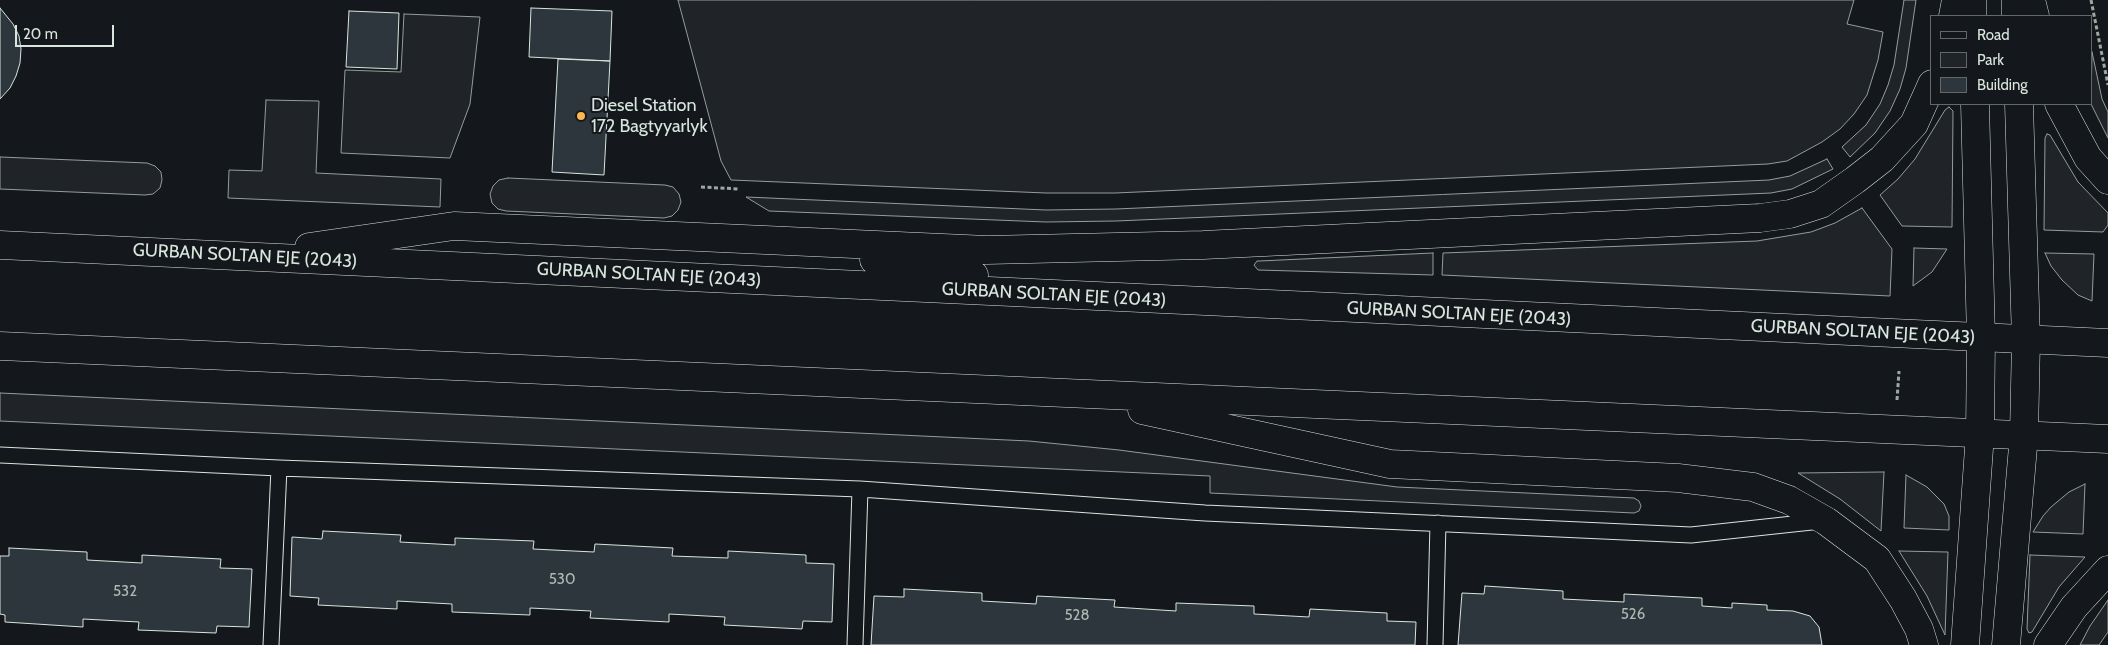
<!DOCTYPE html>
<style>
body{margin:0}
#map{position:relative;width:2108px;height:645px;overflow:hidden;background:#14181c;font-family:Cabin,sans-serif}
canvas{display:block}
.legend{position:absolute;left:1930px;top:15px;width:162px;height:90px;box-sizing:border-box;background:#14181c;border:1px solid #626a69;margin:0;padding:6px 9px;list-style:none;font-size:15px;color:#d8e6dc}
.legend li{display:flex;align-items:center;gap:10px;height:25px}
.legend b{width:25px;border:1px solid #626a69}
.scale{position:absolute;left:15px;top:25px;width:99px;height:22px;box-sizing:border-box;border:2px solid #d8e6dc;border-top:0;padding-left:6px;font-size:15px;line-height:18px;white-space:nowrap;color:#d8e6dc;-webkit-text-stroke:4px #14181c;paint-order:stroke}
</style>
<div id="map">
<canvas width="2108" height="645"></canvas>
<ul class="legend">
<li><b style="height:6px;background:#14181c"></b>Road</li>
<li><b style="height:14px;background:#202428"></b>Park</li>
<li><b style="height:14px;background:#2c363c"></b>Building</li>
</ul>
<div class="scale">20 m</div>
</div>
<script>
const ctx = document.querySelector('canvas').getContext('2d');
ctx.lineJoin = 'round';
function paint(path, color) {
  ctx.fillStyle = color;
  ctx.fill(path, 'evenodd');
}
function shape(rows) {
  const path = new Path2D();
  for (const r of rows) {
    path.moveTo(r[0], r[1]);
    for (let i = 2; i < r.length; i += 2) path.lineTo(r[i], r[i + 1]);
  }
  return path;
}
function trace(path, color, width, dash) {
  ctx.strokeStyle = color;
  ctx.lineWidth = width;
  ctx.lineCap = dash ? 'butt' : 'round';
  ctx.setLineDash(dash || []);
  ctx.stroke(path);
}
function write(font, color, halo, rows, align = 'center') {
  ctx.font = font + ' Cabin,sans-serif';
  ctx.lineWidth = 4;
  ctx.setLineDash([]);
  ctx.textBaseline = 'middle';
  ctx.strokeStyle = halo;
  ctx.fillStyle = color;
  for (const [text, x, y, turn = 0] of rows) {
    ctx.save();
    ctx.translate(x, y);
    ctx.rotate((+turn || 0) * Math.PI / 180);
    ctx.textAlign = isNaN(turn) ? turn : align;
    if (halo) ctx.strokeText(text, 0, 0);
    ctx.fillText(text, 0, 0);
    ctx.restore();
  }
}
const green = shape([
 [678,0,1854,0,1847,24,1883,32,1878,60,1867,95,1854,114,1840,129,1822,142,1787,161,1768,164,1115,193,1046,193,731,180,721,161,678,0],
 [1904,0,1916,0,1906,68,1900,89,1890,111,1875,133,1850,157,1842,147,1866,125,1880,104,1888,85,1894,65,1904,0],
 [404,14,480,17,470,104,450,158,341,153,345,70,401,72,404,14],
 [2092,52,2102,99,2108,112,2108,138,2091,104,2092,52],
 [266,100,319,101,316,173,441,179,440,207,228,198,229,170,262,171,266,100],
 [1949,107,1953,111,1952,227,1902,226,1880,195,1898,179,1915,159,1945,110,1949,107],
 [2047,134,2050,135,2078,182,2108,213,2108,225,2103,232,2044,230,2045,138,2047,134],
 [0,157,147,163,155,166,161,172,162,180,160,188,153,194,145,195,0,189,0,157],
 [1827,159,1833,169,1792,189,1771,193,1116,221,1046,222,769,211,746,197,1046,210,1116,209,1769,180,1790,176,1827,159],
 [508,178,665,185,673,187,679,194,681,202,678,210,672,216,664,218,506,211,498,209,492,203,490,194,493,186,499,180,508,178],
 [1862,208,1892,249,1890,296,1442,275,1443,253,1757,241,1811,232,1835,223,1862,208],
 [1914,248,1947,249,1932,272,1913,286,1914,248],
 [1433,253,1433,275,1258,270,1254,265,1257,261,1259,261,1433,253],
 [2045,253,2094,254,2092,301,2078,295,2062,280,2051,266,2045,253],
 [0,393,1029,441,1119,450,1397,487,1634,498,1639,501,1641,506,1639,511,1634,513,1210,493,1210,476,0,421,0,393],
 [1884,472,1881,531,1840,499,1798,473,1884,472],
 [1906,475,1927,487,1944,504,1949,516,1949,530,1904,528,1906,475],
 [2085,484,2083,534,2033,532,2043,516,2051,507,2069,492,2085,484],
 [1899,551,1948,552,1945,635,1927,596,1899,551],
 [2030,555,2085,557,2059,587,2032,632,2029,633,2027,629,2030,555],
 [2108,600,2108,632,2099,645,2080,645,2090,626,2108,600]
]);
const building = shape([
 [0,8,13,24,19,36,21,49,20,63,16,76,10,88,0,99,0,8],
 [531,8,612,11,610,61,529,57,531,8],
 [349,11,399,13,397,69,346,67,349,11],
 [558,59,610,61,604,175,552,172,558,59],
 [323,531,401,535,400,542,455,545,455,538,534,541,533,549,594,552,595,544,673,548,672,556,728,558,728,551,806,555,806,563,834,564,832,622,803,621,802,629,724,625,725,617,669,614,669,622,590,618,591,611,530,608,530,615,452,612,452,604,397,601,397,609,318,605,319,598,290,596,292,537,322,539,323,531],
 [9,548,87,552,87,560,142,563,142,555,221,559,220,568,252,569,249,627,217,626,216,633,138,630,139,622,83,619,83,627,5,622,5,615,0,614,0,556,9,556,9,548],
 [1485,586,1563,591,1563,599,1624,602,1624,594,1702,598,1702,606,1732,608,1732,603,1767,605,1767,610,1793,611,1810,616,1819,627,1822,645,1458,645,1462,593,1484,594,1485,586],
 [904,589,982,593,982,601,1036,604,1037,596,1115,600,1114,607,1176,611,1176,603,1254,606,1254,614,1309,617,1310,609,1387,613,1387,621,1416,622,1415,645,871,645,874,596,904,597,904,589]
]);
const path = shape([
 [2091,0,2108,85],
 [701,187,739,189],
 [1897,400,1899,371]
]);
const service = shape([
 [0,455,279,468,860,489,1205,513,1691,535,1821,521],
 [271,645,279,468],
 [855,645,860,489],
 [1435,645,1438,523]
]);
const tertiary = shape([
 [1972,0,1972,16],
 [2016,0,2016,16],
 [1965,645,1980,434,1981,338,1975,104],
 [2006,645,2024,435,2026,340,2019,104]
]);
const trunk = shape([
 [2031,0,2035,16],
 [1953,16,1956,0],
 [2059,104,2088,158,2108,180],
 [0,245,2108,343],
 [309,247,454,226,987,250,1203,245,1760,218,1790,214,1821,204,1855,180,1882,159,1914,124,1932,84],
 [874,260,974,275],
 [0,346,2108,439],
 [1142,410,1390,464,1678,478,1753,487,1789,500,1826,521,1877,559,1903,599,1919,629,1924,645],
 [2048,645,2074,607,2108,570]
]);
const markers = [
 [581,116,5,"#ffb74d"]
];
const numberNames = [
 ["530",562,580],
 ["532",125,592],
 ["526",1633,615],
 ["528",1077,616]
];
const poiNames = [
 ["Diesel Station",591,106],
 ["172 Bagtyyarlyk",591,127]
];
const streetNames = [
 ["GURBAN SOLTAN EJE (2043)",245,256,3],
 ["GURBAN SOLTAN EJE (2043)",649,275,3],
 ["GURBAN SOLTAN EJE (2043)",1054,295,3],
 ["GURBAN SOLTAN EJE (2043)",1459,314,3],
 ["GURBAN SOLTAN EJE (2043)",1863,332,3]
];
paint(green, '#202428');
trace(green, '#939e99', 1);
paint(building, '#2c363c');
trace(building, '#d8e6dc', 1);
trace(service, '#d8e6dc', 17);
trace(tertiary, '#d8e6dc', 29);
trace(trunk, '#d8e6dc', 29);
trace(path, '#9da8a2', 3, [4, 2.5]);
trace(service, '#14181c', 15);
trace(tertiary, '#14181c', 28);
trace(trunk, '#14181c', 28);
for (const [x, y, r, color] of markers) {
  const dot = new Path2D();
  dot.arc(x, y, r, 0, 2 * Math.PI);
  ctx.fillStyle = color;
  ctx.fill(dot);
  trace(dot, '#14181c', 2);
}
write('15px', '#adbab4', null, numberNames);
write('18px', '#d8e6dc', '#14181c', poiNames, 'left');
write('18px', '#d8e6dc', '#14181c', streetNames);
</script>
